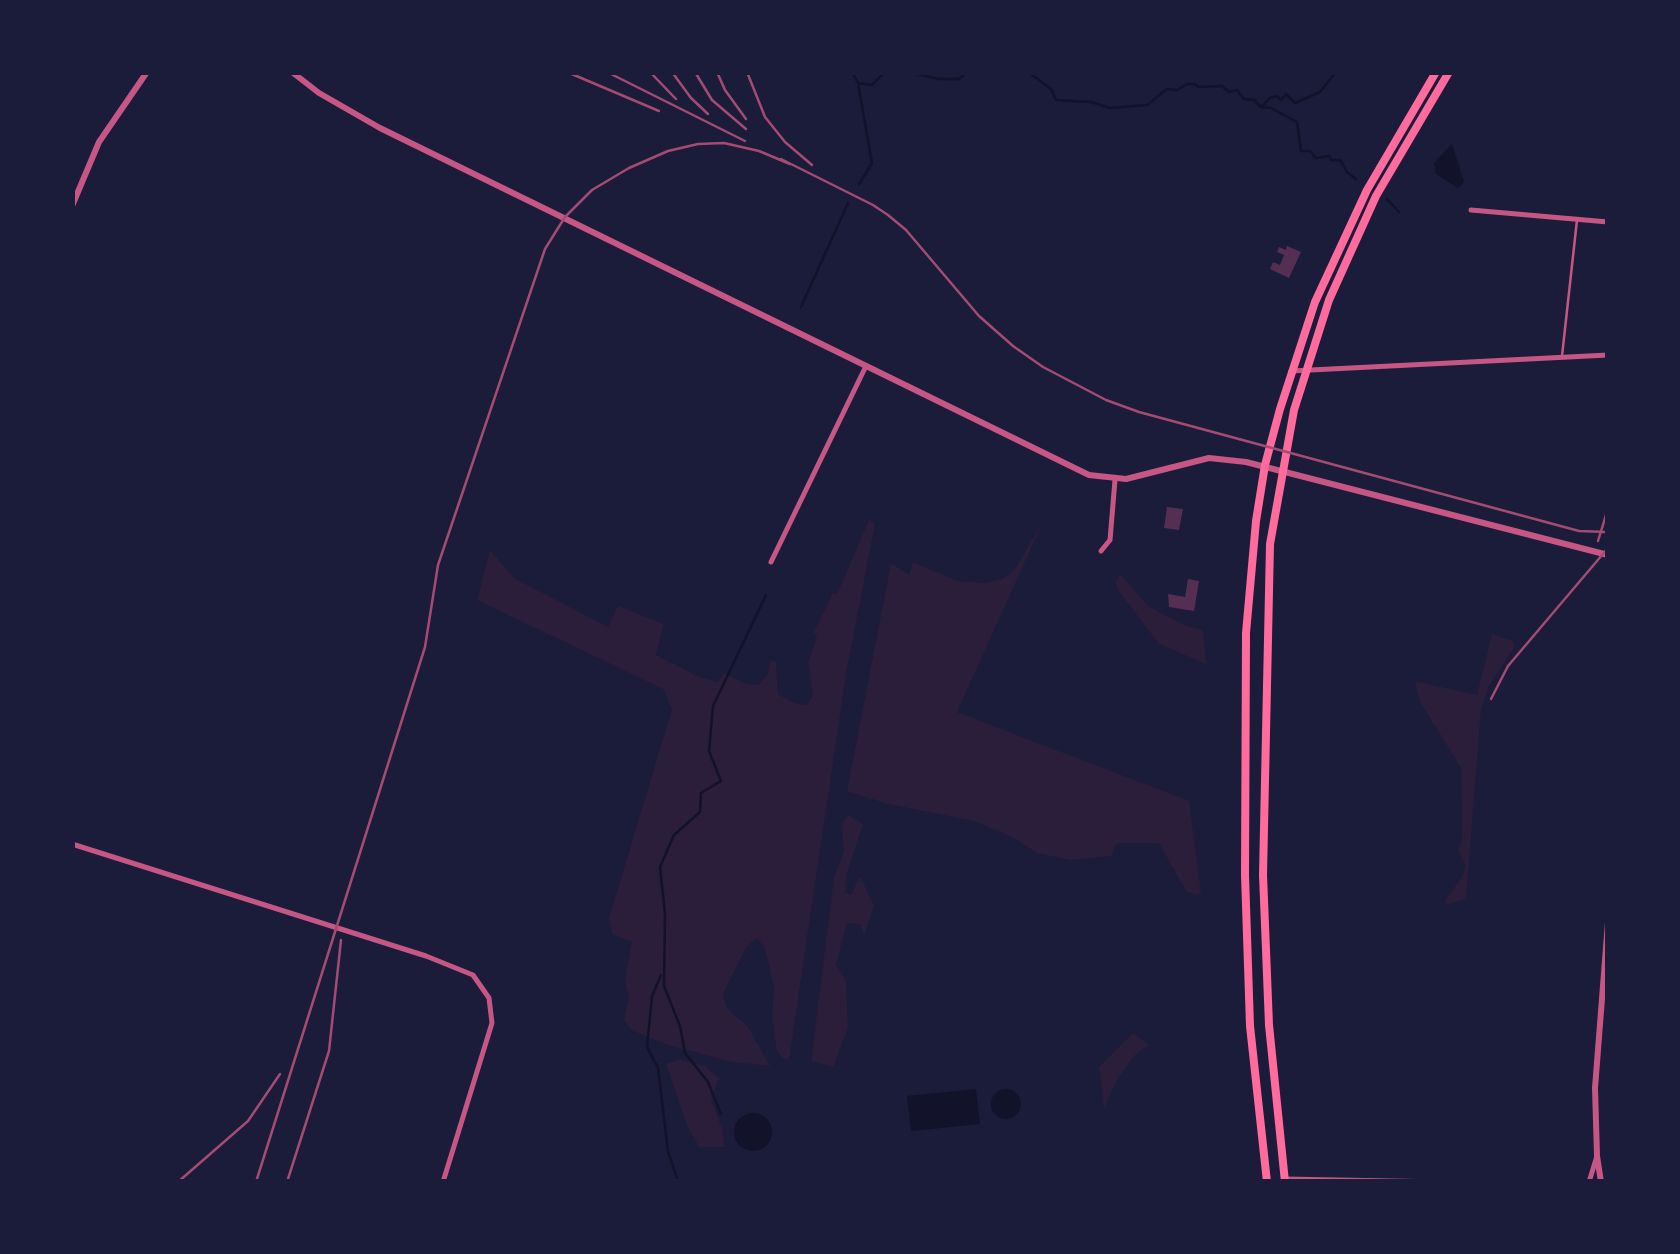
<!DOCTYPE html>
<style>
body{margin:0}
#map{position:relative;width:1680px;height:1254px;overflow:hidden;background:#1b1b3a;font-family:Mulish,sans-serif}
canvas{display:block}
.frame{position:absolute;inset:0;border:75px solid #1b1b3a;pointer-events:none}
</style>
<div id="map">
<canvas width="1680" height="1254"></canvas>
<div class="frame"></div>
</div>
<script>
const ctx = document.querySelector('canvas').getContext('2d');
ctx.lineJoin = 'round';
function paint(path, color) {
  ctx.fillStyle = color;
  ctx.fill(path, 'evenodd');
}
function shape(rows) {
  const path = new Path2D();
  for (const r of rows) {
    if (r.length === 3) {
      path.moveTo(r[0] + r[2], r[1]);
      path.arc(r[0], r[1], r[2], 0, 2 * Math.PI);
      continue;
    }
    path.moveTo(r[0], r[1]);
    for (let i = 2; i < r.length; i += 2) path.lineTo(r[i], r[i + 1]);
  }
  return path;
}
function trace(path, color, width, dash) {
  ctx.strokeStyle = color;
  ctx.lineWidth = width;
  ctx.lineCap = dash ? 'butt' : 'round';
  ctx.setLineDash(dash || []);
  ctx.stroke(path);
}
const green = shape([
 [869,520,875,524,846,674,789,1060,782,1058,777,1051,772,1017,774,987,765,948,757,938,747,946,723,994,726,1007,748,1027,770,1066,732,1062,668,1045,631,1030,624,1020,629,997,625,980,632,942,612,934,609,918,672,709,663,689,477,600,490,550,514,578,608,627,618,606,664,624,656,655,699,677,718,682,724,673,746,684,758,685,768,674,770,661,776,662,778,694,794,703,807,705,813,695,808,662,817,637,814,632,833,593,837,594],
 [1043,522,957,712,1189,801,1201,892,1197,895,1186,891,1159,843,1117,843,1111,856,1071,860,1037,853,1014,838,974,821,888,804,847,791,891,563,909,575,913,562,957,581,983,583,1003,579,1015,569],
 [1120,574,1148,606,1184,625,1203,630,1206,664,1159,644,1118,590,1115,583],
 [1492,634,1513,641,1515,646,1489,686,1481,709,1466,899,1446,905,1445,901,1463,875,1465,864,1458,850,1462,840,1461,768,1420,702,1415,681,1477,695],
 [848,815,863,824,847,873,845,892,851,895,860,876,874,906,864,935,860,924,847,923,836,964,846,981,848,1028,833,1067,811,1061,834,877,844,851,842,824],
 [1133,1033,1149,1045,1135,1055,1117,1080,1104,1108,1099,1067],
 [680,1059,706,1067,719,1078,711,1099,722,1128,725,1147,699,1147,687,1125,666,1064]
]);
const water = shape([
 [1452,144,1464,182,1458,188,1436,174,1434,163],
 [1006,1104,15],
 [976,1089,980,1124,911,1131,907,1096],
 [753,1132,19]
]);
const stream = shape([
 [852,72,858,83,872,163,859,184],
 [893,72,901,72],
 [908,72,939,79,959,79,967,72],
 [975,72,980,72],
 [1028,72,1051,89,1056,100,1091,102,1110,108,1147,105,1167,89,1177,90,1187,84,1195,84,1198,87,1222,86,1229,92,1237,90,1244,99,1254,100,1261,107,1271,108,1297,122,1301,151,1310,151,1316,158,1329,156,1331,160,1340,160,1347,172,1356,179],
 [858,83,872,85,885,72],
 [1262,106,1270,98,1277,96,1281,100,1286,94,1295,103,1320,92,1336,72],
 [1387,199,1399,212],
 [801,307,848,203],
 [661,975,652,996,647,1047,658,1068,668,1151,678,1182],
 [721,1114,708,1082,685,1053,680,1026,664,986,665,914,660,867,674,835,700,812,701,793,721,781,709,751,713,706,766,595]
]);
const building = shape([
 [1287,246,1301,252,1289,278,1270,269,1273,262,1280,265,1284,255,1277,252,1279,247,1286,250],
 [1167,507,1183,509,1179,530,1164,528],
 [1188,579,1199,581,1194,611,1169,607,1168,594,1185,597]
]);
const service = shape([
 [1562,356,1577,220]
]);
const minor = shape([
 [1471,210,1608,222],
 [1291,371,1608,355],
 [1101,551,1110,540,1115,480],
 [771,562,866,366],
 [72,844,426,956,473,975,489,998,492,1023,443,1182],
 [1284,1179,1445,1182],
 [1589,1182,1597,1156]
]);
const tertiary = shape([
 [292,72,319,93,380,128,1089,475,1126,479,1209,458,1246,462,1608,555],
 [72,206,99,142,147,72],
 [1601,1182,1597,1156,1595,1088,1608,922]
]);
const trunk = shape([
 [1267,1182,1250,1026,1245,875,1246,633,1256,521,1265,465,1280,409,1315,302,1367,190,1436,72],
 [1285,1182,1269,1025,1263,875,1270,544,1294,410,1329,300,1376,196,1449,72]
]);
const rail = shape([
 [567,72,659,111],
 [607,72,745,141],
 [650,72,676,99],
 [672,72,691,98,708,114],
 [695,72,712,100,746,129],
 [717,72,725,90,746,119],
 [747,72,765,117,785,142,812,165],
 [781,159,873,205,888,215,906,230,979,316,1013,346,1043,367,1106,400,1139,412,1579,531,1608,532],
 [1598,541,1606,515,1608,495],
 [1491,699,1508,666,1608,548],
 [178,1182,248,1121,280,1074],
 [256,1182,425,647,438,565,545,249,565,217,592,190,629,168,668,151,698,144,724,143,759,151,790,164],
 [287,1182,329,1051,341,940]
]);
paint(green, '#2a1e3b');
paint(water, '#12122b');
trace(stream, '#12122b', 2.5);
paint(building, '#542f53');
trace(service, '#c65784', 2.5);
trace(minor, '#c65784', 5);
trace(tertiary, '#c65784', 6);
trace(trunk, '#ff6b9d', 8);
trace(rail, '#a44b75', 2.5);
</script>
